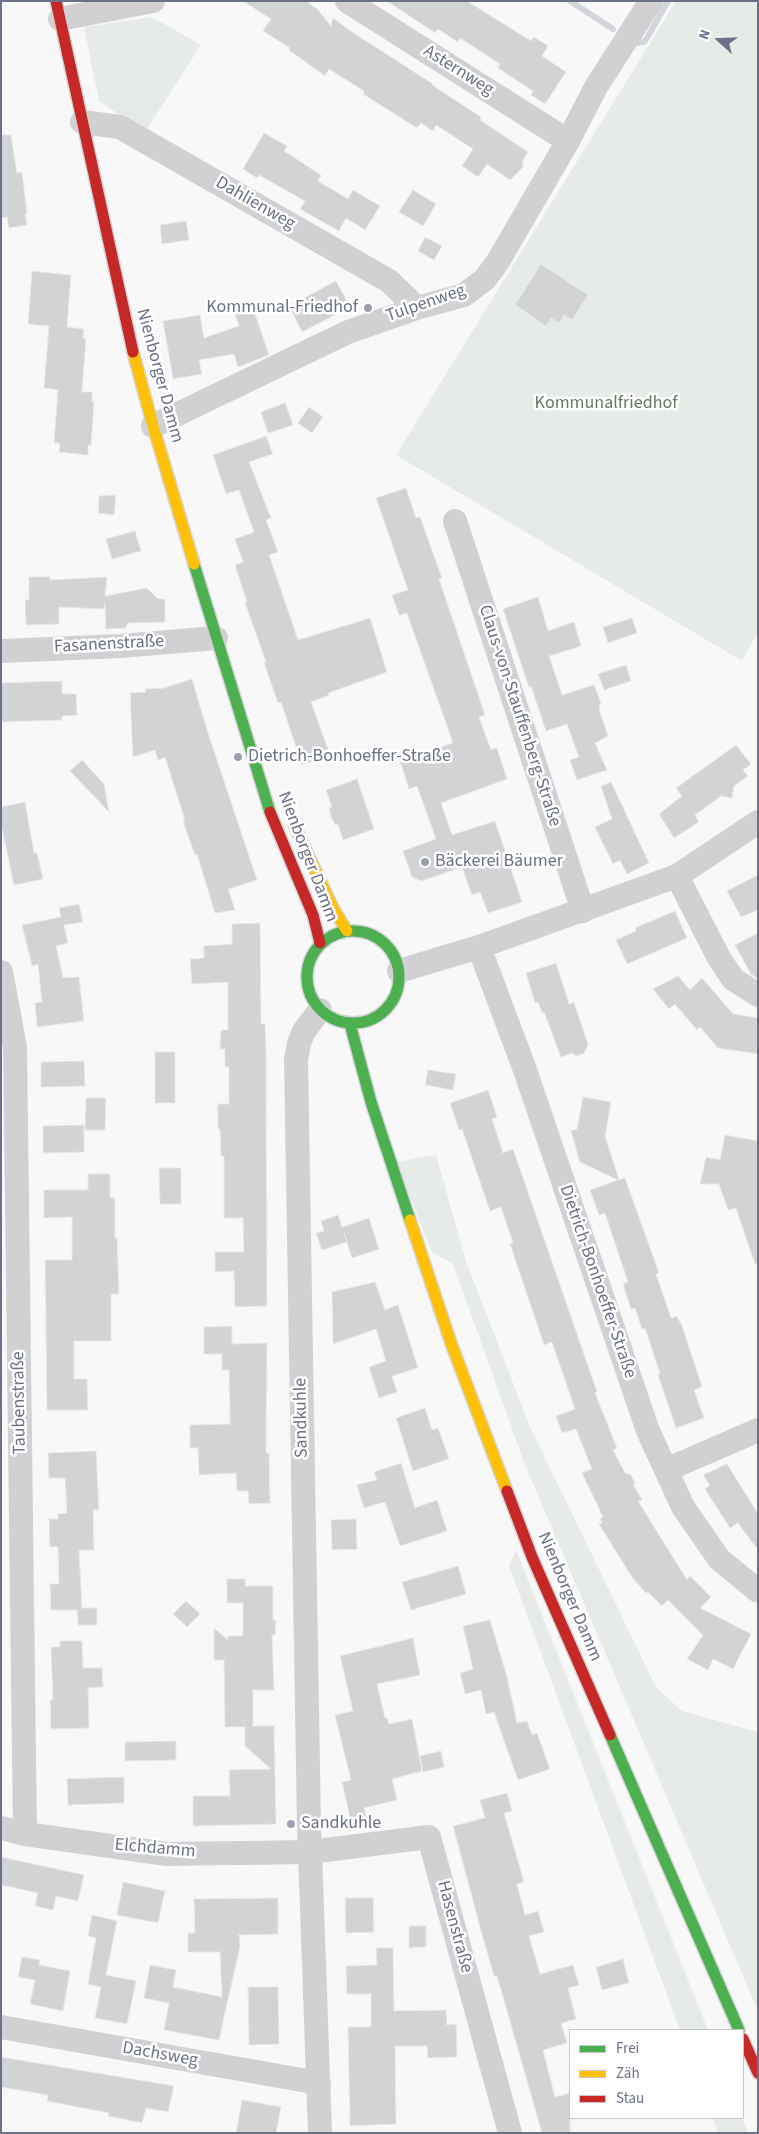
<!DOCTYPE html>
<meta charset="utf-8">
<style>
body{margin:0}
#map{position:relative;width:759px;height:2134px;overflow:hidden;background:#f8f8f8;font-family:"Source Sans 3",sans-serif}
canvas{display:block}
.frame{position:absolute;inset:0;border:2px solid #6b7186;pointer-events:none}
.legend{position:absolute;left:569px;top:2029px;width:175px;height:90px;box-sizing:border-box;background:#fff;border:1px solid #c4c6cf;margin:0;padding:6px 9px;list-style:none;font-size:15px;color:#6b7186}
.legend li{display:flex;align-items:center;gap:10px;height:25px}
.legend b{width:25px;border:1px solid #c4c6cf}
.north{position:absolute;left:694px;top:15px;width:50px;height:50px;-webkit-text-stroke:4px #fff;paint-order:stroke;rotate:290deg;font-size:14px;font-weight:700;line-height:20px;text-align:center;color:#6b7186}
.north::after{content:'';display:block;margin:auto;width:18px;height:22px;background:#6b7186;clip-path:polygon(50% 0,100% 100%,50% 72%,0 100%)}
</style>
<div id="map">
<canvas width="759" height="2134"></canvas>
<div class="frame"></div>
<ul class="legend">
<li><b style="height:6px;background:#4caf50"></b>Frei</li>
<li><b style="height:6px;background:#ffc107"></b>Zäh</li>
<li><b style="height:6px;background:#c62828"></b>Stau</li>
</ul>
<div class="north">N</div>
</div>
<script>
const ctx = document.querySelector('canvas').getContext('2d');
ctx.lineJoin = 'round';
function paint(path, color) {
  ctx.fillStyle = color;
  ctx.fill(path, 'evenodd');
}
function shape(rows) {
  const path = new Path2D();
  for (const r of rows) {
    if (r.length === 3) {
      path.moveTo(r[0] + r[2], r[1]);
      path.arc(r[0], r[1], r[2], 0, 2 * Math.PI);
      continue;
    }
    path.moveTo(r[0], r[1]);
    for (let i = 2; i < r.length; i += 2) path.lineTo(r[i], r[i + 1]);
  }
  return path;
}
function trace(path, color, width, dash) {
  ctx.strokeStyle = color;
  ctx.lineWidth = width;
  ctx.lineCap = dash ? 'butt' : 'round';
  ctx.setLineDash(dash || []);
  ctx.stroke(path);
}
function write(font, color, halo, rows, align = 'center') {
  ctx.font = font + ' "Source Sans 3",sans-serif';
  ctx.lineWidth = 5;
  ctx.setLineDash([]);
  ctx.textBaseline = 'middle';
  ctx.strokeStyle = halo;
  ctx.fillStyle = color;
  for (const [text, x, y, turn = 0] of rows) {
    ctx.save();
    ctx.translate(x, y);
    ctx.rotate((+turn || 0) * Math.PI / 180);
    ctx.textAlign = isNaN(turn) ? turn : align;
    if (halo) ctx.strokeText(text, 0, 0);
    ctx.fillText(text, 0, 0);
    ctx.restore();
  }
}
const green = shape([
 [676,1,758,1,758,632,742,661,396,455],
 [152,17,201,45,145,132,99,101,84,27],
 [436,1155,466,1261,530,1427,656,1687,682,1711,758,1732,758,2011,525,1465,453,1264,432,1252,396,1162],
 [516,1550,708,2030,680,2030,509,1566],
 [713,2118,742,2118,748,2133,718,2133]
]);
const stream = shape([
 [570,1,613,29],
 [635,43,644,42,647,38,668,1]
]);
const building = shape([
 [243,1,306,1,317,9,331,26,333,18,352,32,433,84,432,85,481,117,480,120,528,152,522,162,523,167,510,180,487,164,478,177,462,166,473,149,436,125,433,131,421,123,417,128,363,94,364,91,329,69,325,76,289,50,290,48,263,31,271,19,243,1],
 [387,1,467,1,531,41,534,37,548,46,542,56,566,72,545,104,531,95,533,91,498,68,500,64,460,38,458,42,438,29,435,33,387,1],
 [264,133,287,146,284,151,321,175,318,181,348,199,353,190,380,206,365,230,346,218,339,231,300,209,305,201,259,175,257,178,243,169,264,133],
 [1,135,11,135,17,173,22,172,27,214,25,214,27,225,9,228,7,217,1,218,1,135],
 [413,190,436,204,423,226,399,212,413,190],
 [186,221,189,240,162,244,160,225,186,221],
 [425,237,442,246,434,260,418,251,425,237],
 [541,264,588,295,572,320,564,315,559,323,551,318,546,326,515,305,541,264],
 [32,271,71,275,67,327,84,329,83,338,86,338,82,392,92,392,92,402,94,402,91,446,88,445,88,455,59,452,60,443,54,443,58,390,44,388,49,326,28,324,32,271],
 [336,281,350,307,302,332,289,306,336,281],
 [251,302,269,355,238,367,234,354,199,360,202,374,173,379,163,321,200,315,204,338,239,326,233,308,251,302],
 [285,403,293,425,268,433,261,412,285,403],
 [309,407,323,417,312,433,298,423,309,407],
 [266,436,273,454,249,462,271,518,266,520,278,552,269,555,298,640,370,618,387,672,328,693,329,695,311,702,330,755,302,765,281,702,278,703,264,663,266,662,245,603,247,602,235,565,243,562,235,539,254,532,239,490,226,494,213,455,266,436],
 [406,488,416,518,420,517,442,578,439,579,485,715,479,717,491,750,497,748,507,779,441,803,452,835,495,821,522,902,488,913,480,892,472,895,462,867,421,881,412,877,403,851,436,839,417,786,409,789,400,761,453,743,407,613,399,615,392,595,408,590,376,498,406,488],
 [116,495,114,515,98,513,99,496,116,495],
 [135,531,141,551,112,559,106,539,135,531],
 [29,577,50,577,50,580,107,577,105,596,147,588,158,599,165,599,165,622,128,623,125,628,106,629,105,603,104,609,59,607,59,624,26,625,25,600,29,600,29,577],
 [538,597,548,631,574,622,581,646,549,656,562,695,594,685,601,703,599,706,601,715,608,736,595,743,607,770,577,780,570,760,579,757,567,724,546,731,531,686,529,687,503,609,538,597],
 [632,618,637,633,608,643,603,627,632,618],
 [626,665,631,681,604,690,598,674,626,665],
 [192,679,207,730,257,880,228,889,235,910,215,913,197,854,195,855,183,821,185,820,165,757,158,760,155,750,133,757,130,693,146,692,145,689,164,688,192,679],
 [62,681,62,694,76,694,77,715,62,716,62,720,1,722,1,683,62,681],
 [736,745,751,764,743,770,748,776,734,786,732,798,721,796,695,815,699,822,674,838,659,814,682,796,676,788,736,745],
 [82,760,104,784,109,812,70,771,82,760],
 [357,779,374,829,343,840,338,824,335,825,331,816,329,808,332,807,326,790,357,779],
 [611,782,649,863,627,874,620,860,613,864,595,827,612,819,601,786,611,782],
 [25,802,34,853,37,853,43,879,14,885,1,824,1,807,25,802],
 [758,875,758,910,741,917,727,891,758,875],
 [79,904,83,922,64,925,68,943,56,946,63,978,79,977,84,1021,37,1027,35,1003,42,1002,38,964,32,966,22,925,61,917,59,908,79,904],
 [675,911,687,938,627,964,616,940,636,931,635,928,675,911],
 [260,923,261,1024,265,1024,266,1049,267,1306,235,1307,234,1271,215,1272,215,1252,244,1252,243,1218,224,1218,224,1156,221,1156,220,1129,218,1129,218,1104,229,1104,229,1067,225,1067,225,1049,220,1049,221,1030,228,1030,228,982,192,984,190,959,204,958,204,946,232,944,232,924,260,923],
 [758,933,758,979,751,974,735,945,758,933],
 [556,963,569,1004,574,1002,588,1045,584,1053,576,1056,572,1053,561,1057,544,1012,542,1013,538,1002,535,1003,526,973,556,963],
 [678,976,690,990,702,978,733,1014,758,1018,758,1054,718,1048,700,1027,697,1030,675,1004,669,1009,653,989,678,976],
 [155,1052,175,1052,175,1103,155,1103,155,1052],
 [84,1061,85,1086,41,1087,41,1062,84,1061],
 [428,1070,456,1074,453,1090,425,1085,428,1070],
 [488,1090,497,1117,492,1119,503,1153,513,1149,597,1392,595,1393,617,1448,613,1450,625,1473,631,1475,635,1483,634,1486,642,1500,638,1501,687,1580,690,1576,711,1597,700,1608,751,1634,733,1669,713,1659,708,1670,687,1659,703,1635,668,1600,662,1606,648,1592,646,1593,632,1577,599,1524,602,1523,600,1519,603,1517,582,1473,592,1469,576,1429,562,1433,556,1416,575,1409,552,1342,544,1345,510,1244,513,1243,501,1207,490,1211,462,1129,459,1130,450,1103,488,1090],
 [583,1097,611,1102,605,1136,619,1180,625,1178,659,1273,656,1274,671,1318,677,1316,682,1326,702,1387,694,1390,704,1418,676,1428,658,1375,660,1374,645,1328,642,1329,635,1308,631,1309,623,1284,628,1282,605,1213,599,1215,590,1190,618,1180,580,1162,577,1152,571,1131,577,1129,583,1097],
 [86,1098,106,1098,105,1130,85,1130,86,1098],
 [84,1125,84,1152,43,1153,43,1126,84,1125],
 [725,1135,758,1141,758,1264,755,1264,736,1208,728,1210,719,1184,700,1184,706,1157,720,1160,725,1135],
 [159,1168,181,1168,181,1204,160,1204,159,1168],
 [88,1174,110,1174,110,1198,115,1198,115,1238,117,1238,119,1294,111,1294,111,1341,74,1341,74,1379,87,1379,88,1410,47,1410,45,1260,72,1260,72,1217,44,1218,44,1190,88,1190,88,1174],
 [338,1215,342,1227,369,1218,379,1249,352,1258,344,1233,347,1242,322,1250,316,1233,324,1231,321,1221,338,1215],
 [375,1282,385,1310,398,1305,418,1368,392,1376,397,1392,379,1398,369,1367,386,1361,376,1329,333,1344,332,1292,375,1282],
 [232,1326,232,1344,267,1343,266,1453,269,1453,270,1503,249,1504,248,1491,237,1491,236,1473,199,1475,198,1448,190,1448,190,1425,230,1424,229,1370,222,1370,222,1354,204,1354,204,1327,232,1326],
 [425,1408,432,1430,438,1428,449,1459,413,1471,396,1418,425,1408],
 [96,1451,99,1510,93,1510,94,1550,79,1550,82,1608,97,1608,97,1625,78,1625,77,1610,51,1610,50,1584,59,1584,58,1547,50,1547,49,1519,58,1519,58,1514,67,1513,65,1478,49,1478,48,1453,96,1451],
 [401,1463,415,1508,437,1500,447,1531,400,1546,385,1502,364,1508,357,1485,377,1480,374,1472,401,1463],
 [727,1464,758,1514,758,1550,738,1523,730,1528,705,1489,710,1485,703,1475,727,1464],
 [356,1519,357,1549,332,1550,331,1520,356,1519],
 [458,1566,466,1594,411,1610,402,1582,458,1566],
 [227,1579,245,1579,245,1586,273,1586,273,1620,276,1620,275,1635,272,1635,274,1690,253,1690,253,1726,274,1726,276,1824,193,1826,193,1796,230,1796,229,1770,271,1769,245,1746,245,1727,225,1727,224,1660,214,1660,214,1628,228,1640,228,1636,243,1636,243,1603,227,1603,227,1579],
 [186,1601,200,1614,187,1627,173,1614,186,1601],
 [490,1620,507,1677,517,1723,527,1721,532,1735,537,1733,550,1769,518,1780,494,1712,486,1714,481,1690,465,1694,460,1673,473,1669,463,1626,490,1620],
 [413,1638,420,1675,377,1684,385,1718,387,1718,389,1724,412,1719,422,1771,392,1779,397,1800,364,1808,368,1823,352,1826,342,1782,351,1780,335,1715,353,1711,340,1656,413,1638],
 [60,1641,82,1641,83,1668,102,1668,103,1687,88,1688,89,1728,51,1729,50,1700,53,1700,51,1647,60,1647,60,1641],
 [176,1741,176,1760,125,1761,125,1742,176,1741],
 [441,1751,444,1767,423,1772,420,1756,441,1751],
 [124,1777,124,1803,68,1805,67,1779,124,1777],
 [507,1793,512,1811,504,1813,524,1882,517,1884,525,1915,538,1911,544,1932,529,1936,540,1974,573,1965,579,1985,568,1988,576,2019,561,2023,567,2043,543,2050,555,2097,570,2093,570,2133,542,2133,497,1976,494,1976,480,1927,453,1826,485,1818,480,1800,507,1793],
 [1,1857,84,1875,78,1901,56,1896,53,1910,35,1906,38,1893,1,1885,1,1857],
 [123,1882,165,1891,158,1923,117,1915,123,1882],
 [278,1898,278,1934,239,1935,240,1946,219,2040,164,2030,169,2003,144,1998,150,1965,176,1970,173,1987,222,1997,220,1952,188,1952,188,1933,195,1933,194,1899,278,1898],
 [345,1898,373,1898,374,1932,346,1933,345,1898],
 [92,1915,117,1921,106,1975,136,1981,127,2024,95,2018,101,1987,88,1984,96,1938,88,1936,92,1915],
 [409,1926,426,1926,426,1947,409,1948,409,1926],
 [376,1948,393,1948,394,2011,446,2010,447,2025,456,2024,457,2057,428,2058,427,2046,395,2046,396,2124,350,2126,348,2027,371,2027,371,1994,347,1994,346,1966,377,1965,376,1948],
 [22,1957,40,1960,39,1965,70,1971,63,2011,30,2004,35,1980,18,1977,22,1957],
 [623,1959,629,1983,602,1990,596,1967,623,1959],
 [248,1987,278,1987,279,2044,249,2045,248,1987],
 [1,2057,174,2086,168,2112,146,2108,142,2123,108,2116,109,2113,47,2101,48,2095,1,2087,1,2057],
 [242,2100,281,2107,276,2133,236,2133,242,2100]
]);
const street = shape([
 [347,1,568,141],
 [60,19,153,1],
 [82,122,120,127,389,281,417,308],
 [153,426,348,332,417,308,464,295,485,279,497,263,568,141,596,87,651,1],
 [455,521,583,911],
 [1,651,121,646,216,638],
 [677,876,719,958,733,979,758,995],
 [479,947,525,1070,648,1431,683,1507,719,1559,758,1591],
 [399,971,479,947,677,876,758,822],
 [1,972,15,1047,25,1834],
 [320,1010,304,1031,299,1043,296,1060,309,1825,320,2133],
 [666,1470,758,1430],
 [1,1828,25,1834,167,1854,310,1852,429,1837,510,2133],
 [1,2027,319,2083]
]);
const fast = shape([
 [194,564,270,812],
 [353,977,46],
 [350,1024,371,1102,410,1220],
 [610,1735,739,2030]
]);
const slow = shape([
 [133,352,153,426,194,564],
 [294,825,333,908,347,931],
 [410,1220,451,1343,507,1491]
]);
const jam = shape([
 [56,1,133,352],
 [270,812,313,915,320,943],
 [507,1491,532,1557,610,1735],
 [743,2039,758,2073]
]);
const markers = [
 [368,308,5,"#9ca0ae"],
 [238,757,5,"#9ca0ae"],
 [425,862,5,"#9ca0ae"],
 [291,1824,5,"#9ca0ae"]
];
const streetNames = [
 ["Asternweg",458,71,32],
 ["Dahlienweg",255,204,30],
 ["Tulpenweg",426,304,-19],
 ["Nienborger Damm",159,376,75],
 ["Fasanenstraße",109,645,-3],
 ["Claus-von-Stauffenberg-Straße",519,716,72],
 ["Nienborger Damm",307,857,69],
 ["Dietrich-Bonhoeffer-Straße",597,1282,71],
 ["Taubenstraße",20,1403,-91],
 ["Sandkuhle",302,1418,-91],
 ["Nienborger Damm",569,1597,67],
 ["Elchdamm",155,1849,5],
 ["Hasenstraße",454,1927,75],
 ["Dachsweg",160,2055,10]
];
const poiNames = [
 ["Kommunal-Friedhof",358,308,"right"],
 ["Dietrich-Bonhoeffer-Straße",248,757],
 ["Bäckerei Bäumer",435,862],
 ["Sandkuhle",301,1824]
];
const parkNames = [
 ["Kommunalfriedhof",606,404]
];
paint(green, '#e7ebe7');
trace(stream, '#d2d5db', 6);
paint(building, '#d2d3d4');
trace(building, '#e8e8e8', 1);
trace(fast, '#d4d4d6', 14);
trace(slow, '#d4d4d6', 14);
trace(jam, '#d4d4d6', 14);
trace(street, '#d1d1d3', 24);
trace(fast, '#4caf50', 11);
trace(slow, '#ffc107', 11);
trace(jam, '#c62828', 11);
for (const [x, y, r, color] of markers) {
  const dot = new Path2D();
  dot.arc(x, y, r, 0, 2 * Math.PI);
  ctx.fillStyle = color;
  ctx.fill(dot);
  trace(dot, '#fff', 2);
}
write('18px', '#6b7186', '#fff', streetNames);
write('18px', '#6b7186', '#fff', poiNames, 'left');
write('18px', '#657866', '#fff', parkNames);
</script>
